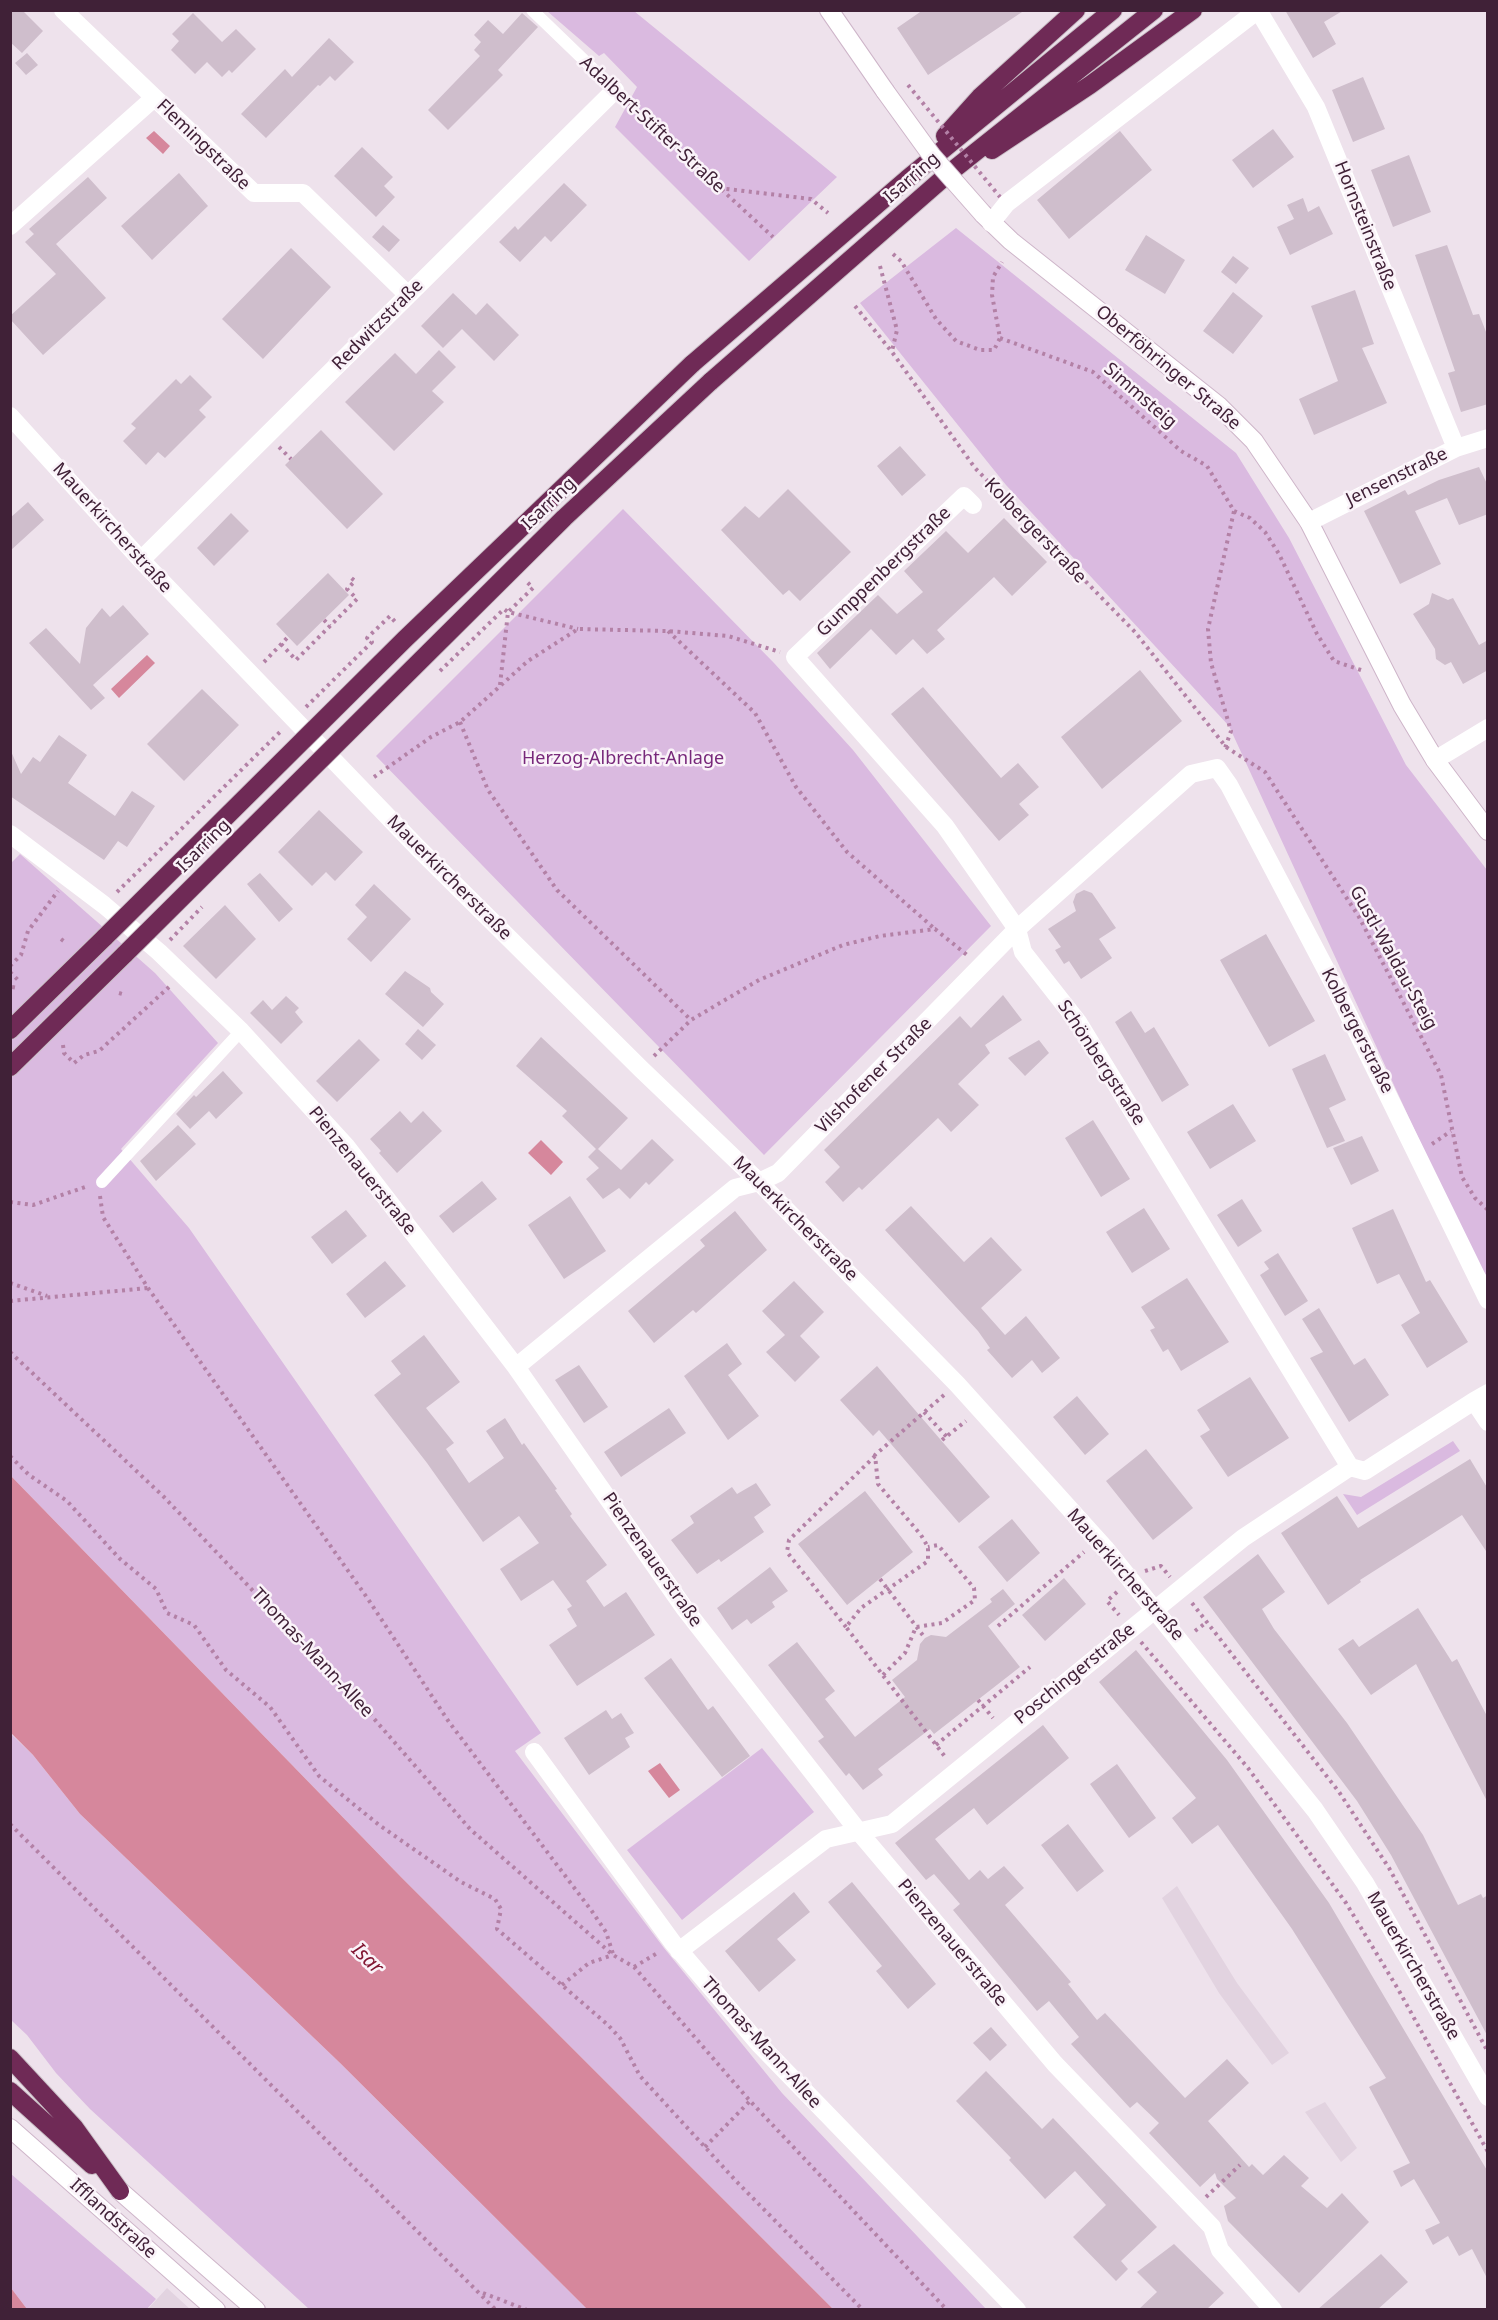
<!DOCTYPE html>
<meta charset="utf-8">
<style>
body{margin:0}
#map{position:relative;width:1498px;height:2320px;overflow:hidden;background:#eee2ec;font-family:"Noto Sans",sans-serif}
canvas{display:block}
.frame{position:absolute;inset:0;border:12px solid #402137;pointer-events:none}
</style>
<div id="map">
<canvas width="1498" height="2320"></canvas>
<div class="frame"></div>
</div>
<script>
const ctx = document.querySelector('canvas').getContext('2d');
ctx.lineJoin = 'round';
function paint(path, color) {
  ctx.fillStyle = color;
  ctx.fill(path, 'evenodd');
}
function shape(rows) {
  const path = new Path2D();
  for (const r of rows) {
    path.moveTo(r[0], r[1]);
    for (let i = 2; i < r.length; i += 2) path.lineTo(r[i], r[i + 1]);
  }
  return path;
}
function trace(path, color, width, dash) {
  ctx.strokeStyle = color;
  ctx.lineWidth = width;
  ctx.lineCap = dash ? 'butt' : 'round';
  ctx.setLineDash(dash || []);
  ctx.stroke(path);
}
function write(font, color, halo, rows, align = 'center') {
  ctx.font = font + ' "Noto Sans",sans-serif';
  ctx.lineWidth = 5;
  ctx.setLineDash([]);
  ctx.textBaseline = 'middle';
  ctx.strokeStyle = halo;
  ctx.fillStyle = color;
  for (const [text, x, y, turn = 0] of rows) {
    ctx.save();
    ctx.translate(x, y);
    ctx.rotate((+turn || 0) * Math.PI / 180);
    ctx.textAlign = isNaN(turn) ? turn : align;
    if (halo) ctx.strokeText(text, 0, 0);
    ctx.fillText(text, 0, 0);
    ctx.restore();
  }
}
const built = shape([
 [1177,1886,1237,1983,1289,2053,1272,2065,1219,1993,1162,1898],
 [1325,2102,1357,2148,1341,2162,1305,2112],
 [167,2288,190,2309,147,2310]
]);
const green = shape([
 [547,11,634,11,837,177,749,261,615,127,637,87,604,53,599,56],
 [956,228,1236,453,1289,538,1406,765,1487,870,1487,1276,1479,1266,1427,1157,1229,726,1006,485,860,303],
 [623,509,774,663,853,750,991,926,764,1155,376,756],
 [20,854,155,973,218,1043,121,1149,189,1228,541,1733,515,1751,664,1948,782,2093,986,2309,833,2309,401,1877,11,1476,10,864],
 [1453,1441,1460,1451,1357,1515,1343,1494,1361,1497],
 [10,1733,33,1755,80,1814,339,2062,587,2309,309,2309,90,2109,56,2073,27,2035,11,2020],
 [762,1748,814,1812,682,1920,627,1850],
 [11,2174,156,2299,147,2309,27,2309,11,2288]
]);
const water = shape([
 [154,131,170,146,163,154,146,138],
 [147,655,155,663,119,698,111,689],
 [541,1140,563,1162,551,1175,528,1153],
 [11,1476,401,1877,833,2309,587,2309,339,2062,80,1814,33,1755,11,1733],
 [660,1763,680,1790,669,1798,648,1771],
 [10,2288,11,2288,27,2309,11,2309]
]);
const building = shape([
 [10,10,22,10,43,31,22,53,10,42],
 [923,10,1025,10,928,75,897,28],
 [1285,10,1344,10,1324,22,1336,44,1313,58],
 [193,13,222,42,236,29,256,49,232,73,229,70,222,77,207,62,195,74,171,50,179,41,172,34],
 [522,13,538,27,498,70,503,75,448,130,428,110,480,56,474,50,481,42,474,35,488,20,503,34],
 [329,38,354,62,335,81,330,76,320,86,318,85,266,138,241,114,285,69,292,77],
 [27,53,38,65,26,75,15,63],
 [1363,77,1385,129,1353,142,1332,90],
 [1273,129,1294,157,1253,188,1232,160],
 [1120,131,1152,170,1069,239,1037,200],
 [362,147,393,177,384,186,395,197,376,217,334,176],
 [1409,155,1431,212,1393,227,1371,170],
 [179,173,208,206,152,260,121,226],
 [88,177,107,198,56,244,106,298,43,355,10,319,10,316,56,274,25,242,34,234,29,229],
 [564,183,587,205,551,242,545,236,520,262,499,242,515,226,518,230],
 [1303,198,1308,212,1319,206,1333,234,1290,255,1277,227,1294,219,1287,205],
 [383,225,400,240,389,252,372,237],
 [1146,235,1185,260,1165,294,1125,270],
 [1447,245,1473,315,1479,314,1488,337,1488,404,1461,412,1448,373,1455,371,1415,255],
 [291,248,331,287,263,359,222,319],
 [1233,256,1249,268,1236,284,1221,272],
 [1355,290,1374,344,1362,348,1387,403,1314,435,1299,399,1338,381,1311,306],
 [1233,292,1263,316,1233,354,1203,331],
 [453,293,476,315,487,303,519,335,494,361,462,329,443,348,421,326],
 [439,350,456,367,432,391,444,402,394,451,345,402,395,353,416,374],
 [190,375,212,397,199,410,206,417,165,458,158,452,146,465,123,441,136,428,131,424,176,379,181,384],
 [321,430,383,494,347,529,285,465],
 [900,446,926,475,902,496,877,466],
 [1479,467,1488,486,1488,514,1459,525,1447,498,1415,511,1441,564,1400,584,1364,511,1405,490,1408,495,1439,480],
 [788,489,851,552,800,601,789,590,783,595,721,530,745,506,759,518],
 [28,502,44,520,10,551,10,518],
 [231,513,249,531,214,566,197,548],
 [1004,518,1047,562,1012,596,994,577,937,630,945,639,927,654,913,639,896,655,871,629,830,669,817,653,878,595,897,614,923,592,904,571,946,531,968,553],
 [328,573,349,595,297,646,276,624],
 [1432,593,1448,600,1453,598,1479,645,1488,640,1488,670,1463,684,1451,662,1445,665,1436,659,1435,649,1413,614,1429,604],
 [123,605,149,634,93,685,105,698,91,710,29,643,46,628,80,664,86,628,102,608,110,617],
 [1140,670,1182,721,1102,789,1061,737],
 [923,687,1001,778,1018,763,1039,787,1019,804,1029,815,999,841,891,714],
 [202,689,239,725,184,781,147,744],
 [59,735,87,755,68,783,115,816,132,791,155,806,127,847,118,841,104,860,10,796,10,749,21,774,33,757,40,762],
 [319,810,363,852,335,881,326,872,312,886,278,852],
 [260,873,293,909,279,922,247,884],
 [374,884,411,919,371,962,347,939,367,917,355,905],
 [1084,890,1092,893,1116,928,1099,939,1112,958,1081,979,1069,961,1064,964,1055,950,1061,947,1048,929,1076,911,1073,902,1076,894],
 [225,905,256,939,216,979,183,946],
 [1266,934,1315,1021,1269,1047,1220,960],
 [405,971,430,988,431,992,444,1004,423,1027,385,994],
 [1003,995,1022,1020,985,1045,990,1053,958,1084,979,1105,951,1132,938,1118,862,1190,859,1187,843,1202,825,1182,840,1167,824,1150,960,1016,971,1028],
 [286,996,299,1008,295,1012,303,1022,281,1044,250,1013,263,1000,272,1010],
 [1131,1011,1145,1033,1154,1027,1189,1085,1162,1102,1115,1022],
 [418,1029,436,1045,422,1060,405,1044],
 [541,1037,628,1118,598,1149,621,1170,652,1139,674,1160,649,1185,646,1182,630,1199,619,1188,603,1199,586,1179,599,1168,588,1157,596,1149,562,1116,567,1111,516,1066],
 [359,1039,380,1060,337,1102,316,1081],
 [1039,1040,1049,1053,1025,1076,1008,1058],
 [1325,1054,1346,1100,1329,1108,1345,1141,1327,1148,1292,1069],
 [223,1071,243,1093,216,1119,209,1111,190,1129,176,1114,194,1095,196,1097],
 [1233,1104,1256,1141,1210,1169,1187,1132],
 [400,1111,411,1123,423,1111,442,1131,397,1173,379,1153,381,1151,370,1139],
 [1093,1120,1130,1179,1101,1197,1065,1138],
 [178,1125,196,1144,156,1181,140,1161],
 [1362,1136,1379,1171,1351,1185,1333,1148],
 [482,1181,497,1199,453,1233,439,1216],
 [570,1196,606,1251,564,1279,528,1225],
 [1242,1199,1262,1231,1238,1247,1217,1215],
 [911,1206,964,1262,991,1237,1022,1270,981,1308,1005,1335,1026,1316,1060,1358,1042,1373,1032,1360,1012,1378,987,1350,990,1348,978,1331,885,1230],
 [1144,1208,1170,1249,1132,1273,1106,1232],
 [1393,1209,1426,1282,1430,1280,1468,1342,1427,1368,1401,1325,1420,1313,1399,1274,1377,1284,1352,1228],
 [346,1210,367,1236,332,1264,311,1237],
 [735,1211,767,1250,696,1313,693,1310,654,1343,628,1311,705,1246,700,1240],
 [1278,1253,1308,1301,1285,1316,1260,1275,1269,1269,1264,1262],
 [385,1261,406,1286,365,1318,346,1294],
 [1187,1278,1229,1342,1181,1371,1168,1349,1163,1352,1150,1330,1155,1328,1141,1307],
 [794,1281,824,1312,800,1336,820,1357,795,1382,766,1352,785,1335,762,1311],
 [1319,1308,1354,1365,1365,1358,1389,1395,1349,1422,1310,1358,1323,1352,1302,1319],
 [424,1335,460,1382,426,1408,454,1443,446,1449,469,1483,504,1458,486,1431,505,1418,522,1445,524,1443,557,1489,555,1490,572,1514,570,1516,607,1565,586,1581,604,1607,626,1592,655,1635,577,1686,549,1645,577,1626,567,1609,572,1606,553,1580,521,1601,500,1569,539,1543,519,1516,483,1542,427,1463,374,1395,401,1374,391,1361],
 [727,1343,742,1364,728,1375,759,1416,728,1440,684,1376],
 [579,1365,608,1407,584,1423,555,1380],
 [877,1366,990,1497,959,1523,879,1430,873,1436,840,1400],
 [1250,1377,1289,1438,1228,1477,1200,1436,1210,1430,1197,1410],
 [1077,1396,1109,1434,1085,1455,1053,1417],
 [669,1408,686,1433,621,1477,604,1452],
 [1146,1449,1193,1508,1153,1540,1106,1481],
 [1470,1459,1488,1489,1488,1554,1462,1515,1360,1580,1361,1582,1328,1605,1281,1533,1337,1496,1358,1528],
 [756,1483,771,1505,754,1517,764,1532,721,1562,719,1559,697,1574,671,1540,694,1523,690,1516,732,1487,737,1494],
 [865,1491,913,1552,847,1605,798,1544],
 [1012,1519,1040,1553,1007,1582,978,1547],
 [1258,1554,1285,1592,1262,1609,1274,1629,1347,1723,1423,1835,1458,1905,1481,1894,1483,1898,1488,1895,1488,2037,1391,1855,1357,1801,1203,1597],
 [770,1567,788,1591,772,1602,775,1607,751,1624,747,1619,732,1630,717,1608],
 [1064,1578,1086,1604,1045,1641,1022,1615],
 [1003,1589,1015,1604,988,1626,1020,1667,934,1734,930,1729,878,1769,883,1775,863,1790,849,1773,846,1776,818,1741,824,1737,768,1665,797,1642,835,1691,825,1699,855,1737,905,1697,892,1680,917,1660,920,1644,925,1638,931,1635,946,1637,992,1602,990,1599],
 [1418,1608,1452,1662,1457,1659,1488,1718,1488,1803,1416,1664,1371,1695,1338,1649,1353,1639,1359,1647],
 [1136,1650,1227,1760,1329,1903,1488,2172,1488,2280,1472,2249,1459,2256,1448,2236,1433,2245,1425,2230,1440,2223,1414,2179,1401,2187,1393,2171,1410,2163,1369,2087,1386,2078,1292,1929,1218,1825,1192,1844,1172,1818,1196,1798,1099,1682],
 [671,1658,708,1710,713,1706,750,1756,722,1777,644,1678],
 [606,1710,612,1719,621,1713,634,1733,625,1738,630,1747,589,1775,564,1738],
 [1043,1725,1069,1758,987,1825,974,1808,935,1839,969,1880,980,1870,988,1879,1004,1866,1024,1888,1005,1905,1071,1982,1068,1984,1097,2020,1105,2013,1185,2098,1227,2059,1249,2083,1208,2121,1249,2167,1252,2164,1263,2175,1284,2155,1309,2178,1301,2186,1327,2208,1342,2193,1369,2222,1299,2293,1228,2221,1224,2206,1236,2198,1217,2179,1215,2173,1200,2187,1149,2133,1159,2123,1137,2102,1130,2108,1071,2044,1079,2037,1049,2001,1037,2011,953,1910,960,1904,934,1874,926,1880,895,1843],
 [1117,1764,1156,1818,1129,1838,1090,1784],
 [1068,1824,1104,1871,1077,1892,1041,1845],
 [852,1882,936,1984,908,2009,876,1971,882,1966,828,1902],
 [794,1892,810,1912,777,1939,796,1960,759,1992,725,1951],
 [991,2027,1007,2045,990,2061,973,2043],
 [986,2071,1042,2129,1053,2118,1157,2227,1121,2261,1128,2269,1116,2281,1073,2237,1106,2205,1075,2171,1045,2199,1009,2160,1011,2158,956,2101],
 [1174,2244,1224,2293,1206,2310,1138,2310,1157,2292,1137,2272],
 [1381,2254,1408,2282,1377,2310,1317,2310]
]);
const path = shape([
 [628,103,773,237],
 [719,188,811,199,828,213],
 [893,254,901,261,936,319,956,341,980,350,994,350,1000,338,992,295,993,277,1002,262],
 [880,266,897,330,892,351],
 [855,306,892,352,975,468,1135,632,1226,747,1265,772,1359,917,1441,1075,1462,1177,1475,1198,1488,1210],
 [1000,338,1093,372,1181,451,1207,466,1234,511,1208,629,1211,663,1231,731,1225,748],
 [279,447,291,459],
 [1234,511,1250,518,1265,532,1279,554,1317,634,1334,661,1361,670],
 [324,620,330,626],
 [668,631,755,713,796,787,847,852,935,929],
 [281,644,296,660,357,599,347,589,355,581,350,577],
 [264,662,288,637],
 [440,671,504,609,508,612,578,629],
 [500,685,508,612,533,588,526,581],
 [306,707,372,642,367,638,390,616,397,624],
 [460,722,488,790,557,890,691,1020],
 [374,777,431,737,460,722,528,661,578,629,668,631,728,636,780,652],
 [117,892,281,731],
 [61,939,65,942],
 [170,940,202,907],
 [10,966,21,955,28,931,58,891],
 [10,972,18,980],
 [12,987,18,988],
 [119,993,126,995],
 [63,1045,64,1053,74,1063,84,1055,99,1051,169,987],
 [654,1056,691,1020,759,980,843,945,880,936,935,929,967,955],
 [1432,1144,1451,1131],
 [100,1196,103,1217,148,1288,368,1599,449,1722,591,1910,606,1932,613,1954],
 [10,1202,33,1205,88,1186],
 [10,1283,47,1296],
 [10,1301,148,1288],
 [10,1352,164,1497,369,1713,470,1829,613,1955,634,1967,750,2101,947,2310],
 [944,1395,875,1455,878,1484,921,1535,928,1547,928,1561,861,1608,846,1627,946,1758],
 [924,1412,947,1437],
 [942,1440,966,1421],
 [10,1456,29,1475,67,1501,119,1558,156,1589,167,1613,194,1625,226,1670,270,1707,319,1776,379,1825,461,1882,495,1899,501,1909,497,1929,608,2025,620,2038,640,2076,736,2181,863,2310],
 [1145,1571,1161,1566,1170,1577],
 [880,1579,925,1638],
 [1117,1592,1107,1601,1119,1615],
 [1192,1603,1339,1792,1389,1868,1488,2052],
 [998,1626,1084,1552],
 [846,1627,787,1552,789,1540,875,1456],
 [1195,1631,1207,1622],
 [1141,1642,1248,1768,1346,1903,1398,1989,1488,2152],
 [883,1675,905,1653,916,1627,942,1623,975,1600,974,1588,938,1545,928,1547],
 [978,1700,993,1718],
 [936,1745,1030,1667],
 [10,1824,496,2310],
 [634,1967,659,1952],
 [562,1985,589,1963,613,1955],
 [705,2147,750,2101],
 [1206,2197,1240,2165],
 [483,2293,527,2310]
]);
const lane = shape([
 [532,10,615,90],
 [102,1182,241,1031]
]);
const street = shape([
 [63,10,254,193,303,193,408,295],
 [1258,10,1316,107,1456,448],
 [991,223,1007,203,1258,10],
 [10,226,154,98],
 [10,416,141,560,417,847,641,1069,759,1182,957,1384,1105,1548,1315,1810,1365,1883,1488,2097],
 [973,505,964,496,795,657,945,826,1017,929,1023,952,1078,1022,1350,1467],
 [1309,522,1456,448,1488,438],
 [141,560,615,90],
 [1435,760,1488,728],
 [10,834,104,905,159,952,241,1031,346,1146,516,1367,685,1609,859,1832,1055,2064,1212,2227,1220,2250,1273,2310],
 [516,1367,735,1188,759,1182,778,1173,1017,929,1191,774,1217,768,1229,785,1333,983,1488,1300],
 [1488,1393,1474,1401,1488,1422],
 [534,1752,673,1943,759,2044,1017,2310],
 [679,1951,826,1839,892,1824,1243,1538,1350,1467,1365,1471,1474,1401]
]);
const secondary = shape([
 [829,10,885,91],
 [983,214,1011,241,1219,406,1254,441,1309,522,1402,705,1435,760,1488,831],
 [10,2128,216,2310],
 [120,2191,256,2310]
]);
const highway = shape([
 [945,136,980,97,1076,10],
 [992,150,1090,85,1193,10],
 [692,364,907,179,1113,10],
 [710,382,948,174,1154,10],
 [10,1030,105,937],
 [10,1067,125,954],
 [10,2058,74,2127,120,2191],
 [10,2091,92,2165]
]);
const pathBridge = shape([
 [908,85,1000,197]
]);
const secondaryBridge = shape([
 [885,91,932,156,983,214]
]);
const highwayBridge = shape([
 [105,937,405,639,692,364],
 [125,954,564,518,710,382]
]);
const streetNames = [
 ["Adalbert-Stifter-Straße",652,125,43],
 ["Flemingstraße",203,145,44],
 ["Isarring",912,178,-41],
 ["Hornsteinstraße",1365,226,68],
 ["Redwitzstraße",378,325,-45],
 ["Oberföhringer Straße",1168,368,40],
 ["Simmsteig",1140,396,41],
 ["Jensenstraße",1397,477,-26],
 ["Isarring",549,504,-44],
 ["Mauerkircherstraße",112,528,48],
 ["Kolbergerstraße",1035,531,46],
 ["Gumppenbergstraße",884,572,-44],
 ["Isarring",204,846,-45],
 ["Mauerkircherstraße",449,878,45],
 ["Gustl-Waldau-Steig",1393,958,61],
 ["Kolbergerstraße",1357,1031,63],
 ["Schönbergstraße",1101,1063,57],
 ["Vilshofener Straße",874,1076,-45],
 ["Pienzenauerstraße",362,1171,51],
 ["Mauerkircherstraße",795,1219,45],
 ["Pienzenauerstraße",652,1560,55],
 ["Mauerkircherstraße",1125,1575,49],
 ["Thomas-Mann-Allee",312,1653,47],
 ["Poschingerstraße",1075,1674,-39],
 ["Pienzenauerstraße",952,1943,50],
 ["Mauerkircherstraße",1413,1966,60],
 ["Thomas-Mann-Allee",761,2043,48],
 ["Ifflandstraße",113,2219,42]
];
const parkNames = [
 ["Herzog-Albrecht-Anlage",623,759]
];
const waterNames = [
 ["Isar",367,1959,44]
];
paint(built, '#e2d3e0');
paint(green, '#dabae0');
paint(water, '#d6879c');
paint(building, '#cfbecc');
trace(secondary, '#ceb5c9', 20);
trace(highway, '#cac1c7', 20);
trace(path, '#b381a6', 4, [3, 4.5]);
trace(lane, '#fff', 12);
trace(street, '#fff', 18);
trace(secondary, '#fff', 18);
trace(highway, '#6f2a56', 18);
trace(secondaryBridge, '#ceb5c9', 20, []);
trace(highwayBridge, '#cac1c7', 20, []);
trace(pathBridge, '#b381a6', 4, [3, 4.5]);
trace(secondaryBridge, '#fff', 18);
trace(highwayBridge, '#6f2a56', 18);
write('18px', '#402137', '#faf3f9', streetNames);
write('18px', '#77287a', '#faf3f9', parkNames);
write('italic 20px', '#811632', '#faf3f9', waterNames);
</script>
